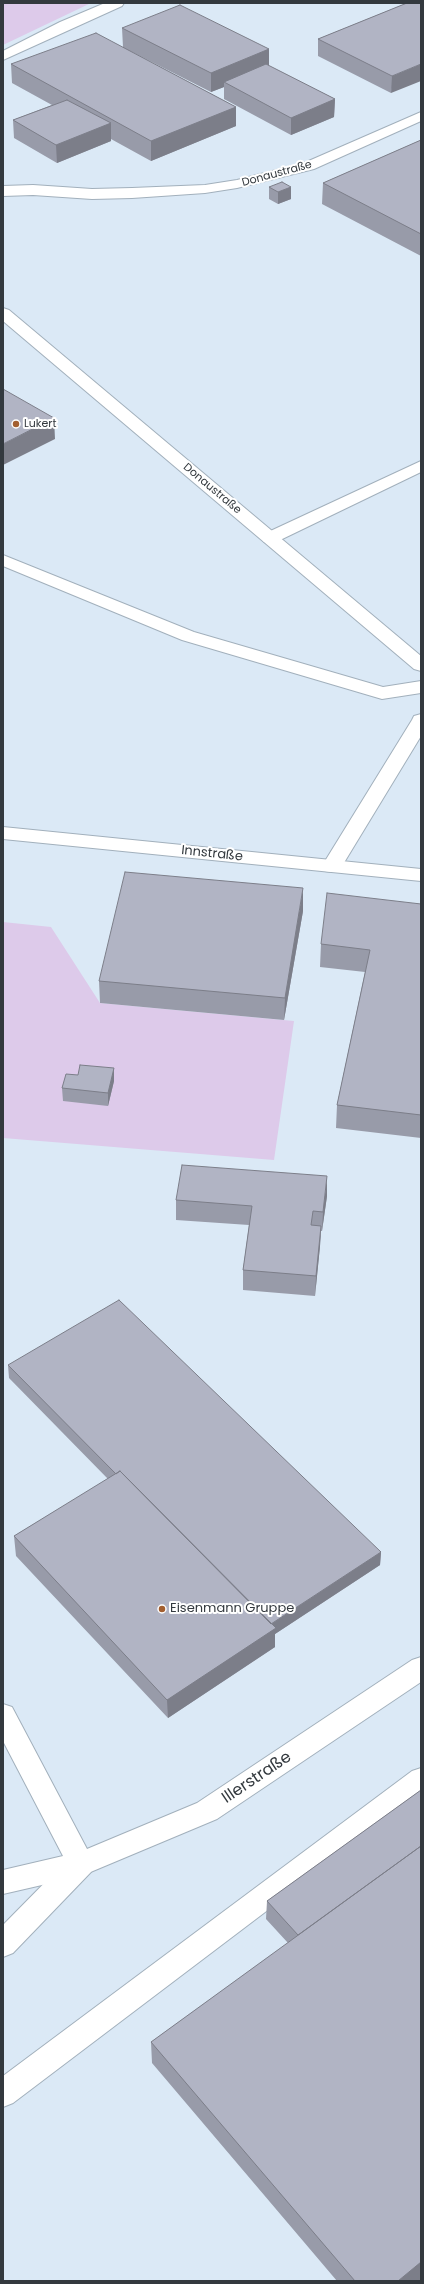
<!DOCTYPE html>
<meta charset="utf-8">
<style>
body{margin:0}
#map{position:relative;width:424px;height:2284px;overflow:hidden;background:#dbe9f6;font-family:Poppins,sans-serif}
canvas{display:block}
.frame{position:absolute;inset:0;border:4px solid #33393e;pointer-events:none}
</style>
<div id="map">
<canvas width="424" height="2284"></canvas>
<div class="frame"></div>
</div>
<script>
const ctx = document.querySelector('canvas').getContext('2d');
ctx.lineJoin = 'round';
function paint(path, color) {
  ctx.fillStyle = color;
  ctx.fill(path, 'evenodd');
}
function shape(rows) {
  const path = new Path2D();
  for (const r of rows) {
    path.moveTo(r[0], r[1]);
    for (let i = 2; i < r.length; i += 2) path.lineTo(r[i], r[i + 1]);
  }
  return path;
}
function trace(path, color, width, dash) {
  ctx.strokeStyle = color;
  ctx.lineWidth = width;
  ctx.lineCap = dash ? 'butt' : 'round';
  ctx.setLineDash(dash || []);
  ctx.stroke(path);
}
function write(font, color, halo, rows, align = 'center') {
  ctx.font = font + ' Poppins,sans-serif';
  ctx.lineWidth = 4;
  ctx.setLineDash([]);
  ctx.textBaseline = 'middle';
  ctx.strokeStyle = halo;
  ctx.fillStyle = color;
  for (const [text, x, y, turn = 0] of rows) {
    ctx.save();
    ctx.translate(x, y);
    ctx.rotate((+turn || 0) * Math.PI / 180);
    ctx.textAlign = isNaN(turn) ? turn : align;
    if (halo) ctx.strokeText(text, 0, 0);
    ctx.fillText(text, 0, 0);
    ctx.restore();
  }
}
const green = shape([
 [3,3,91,3,3,45],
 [3,922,51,927,100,1003,294,1021,274,1160,3,1138]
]);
const service = shape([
 [421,461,421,472,276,542,270,543,264,542,261,538,264,534,421,461],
 [3,555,194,632,383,687,421,681,421,693,382,699,182,640,3,566,3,555],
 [421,714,421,736,342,866,339,871,332,872,325,871,322,866,412,720,414,716,421,714],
 [421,1768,421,1794,13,2103,3,2107,3,2076,412,1771,421,1768],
 [81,1852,91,1856,95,1864,91,1872,13,1953,3,1957,3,1925,71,1856,81,1852]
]);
const minor = shape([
 [105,3,124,3,122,6,3,60,3,51,60,22,105,3],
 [421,112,421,121,314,169,237,188,205,193,132,198,92,199,33,195,3,196,3,186,33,185,92,189,132,188,205,185,237,180,304,163,421,112],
 [3,308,9,310,421,656,421,671,414,669,3,321,3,308],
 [3,827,421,869,421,881,3,839,3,827],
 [421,1657,421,1682,217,1819,81,1876,3,1894,3,1870,63,1856,3,1741,3,1704,12,1707,87,1849,197,1803,412,1660,421,1657]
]);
const wall = shape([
 [407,3,391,93,318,56,318,39],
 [122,28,269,49,269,66,335,99,334,117,291,135,224,99,224,87,211,92,130,51,236,107,236,126,151,161,111,139,111,141,57,163,14,138,13,120,52,105,12,83,11,64,123,47],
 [421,140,421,256,322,204,323,183],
 [269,187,291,187,291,199,278,204,269,199],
 [421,904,421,1138,336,1128,337,1105,365,972,320,967,321,944],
 [303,911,284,1020,100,1003,99,981],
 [114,1068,114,1081,108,1106,63,1101,62,1088,78,1075],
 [327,1196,322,1231,321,1231,320,1246,315,1296,243,1290,243,1270,249,1225,176,1220,176,1200],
 [8,1365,381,1552,380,1565,275,1634,275,1647,168,1718,16,1556,14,1536,108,1479,9,1378],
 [421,1790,421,2280,420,2281,337,2281,152,2063,151,2042,288,1943,266,1919,267,1901]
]);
const shadedWall = shape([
 [269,49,269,68,224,82,224,87,211,92,211,73],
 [421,64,421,81,391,93,392,76],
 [335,99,334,117,291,135,291,118],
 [236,107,236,126,151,161,151,141],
 [111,123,111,141,57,163,56,145],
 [291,187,291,199,278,204,278,192],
 [54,418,55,439,3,465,3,444],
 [303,888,303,911,284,1020,285,998],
 [114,1068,114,1081,108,1106,108,1093],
 [327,1176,327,1196,322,1231,323,1212],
 [321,1226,320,1246,315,1296,316,1276],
 [381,1552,380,1565,275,1634,275,1647,168,1718,167,1700,267,1627],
 [421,2262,421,2280,420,2281,398,2281]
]);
const building = shape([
 [407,3,421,3,421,64,392,76,318,39,407,3],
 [180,5,269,49,211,73,122,28,180,5],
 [96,33,236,107,151,141,11,64,96,33],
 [266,64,335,99,291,118,224,82,266,64],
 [67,100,111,123,56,145,13,120,67,100],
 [421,140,421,234,323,183,421,140],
 [282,182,291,187,278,192,269,187,282,182],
 [3,389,54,418,3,444,3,389],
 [125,872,303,888,285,998,99,981,125,872],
 [327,893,421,904,421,1115,337,1105,370,950,321,944,327,893],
 [80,1065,114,1068,108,1093,62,1088,66,1074,78,1075,80,1065],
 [182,1165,327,1176,323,1212,313,1211,311,1225,321,1226,316,1276,243,1270,252,1206,176,1200,182,1165],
 [119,1300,381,1552,271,1624,120,1471,116,1474,8,1365,119,1300],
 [120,1471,276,1628,167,1700,14,1536,120,1471],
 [421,1790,421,1846,298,1935,267,1901,421,1790],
 [421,1846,421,2262,398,2281,355,2281,151,2042,421,1846]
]);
const markers = [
 [16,424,4,"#a35f30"],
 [162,1609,4,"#a35f30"]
];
const farStreetnames = [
 ["Donaustraße",277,174,-15],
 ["Donaustraße",212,489,40]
];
const farPoinames = [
 ["Lukert",24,424]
];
const streetNames = [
 ["Innstraße",212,854,6]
];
const poiNames = [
 ["Eisenmann Gruppe",170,1609]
];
const nearStreetnames = [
 ["Illerstraße",257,1778,-34]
];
paint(green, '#ddcaea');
trace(service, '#a2b0bc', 2);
trace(minor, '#a2b0bc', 2);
paint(service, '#fff');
paint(minor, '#fff');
paint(wall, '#989ba9');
paint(shadedWall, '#7c7e89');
paint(building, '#b1b4c4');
trace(building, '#7c7e89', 1);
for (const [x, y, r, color] of markers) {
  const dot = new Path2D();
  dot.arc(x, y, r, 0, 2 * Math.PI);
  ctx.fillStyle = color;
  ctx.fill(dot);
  trace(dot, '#fff', 1.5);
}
write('11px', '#33393e', '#fff', farStreetnames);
write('11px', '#33393e', '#fff', farPoinames, 'left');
write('13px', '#33393e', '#fff', streetNames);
write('13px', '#33393e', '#fff', poiNames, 'left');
write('16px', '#33393e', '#fff', nearStreetnames);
</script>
